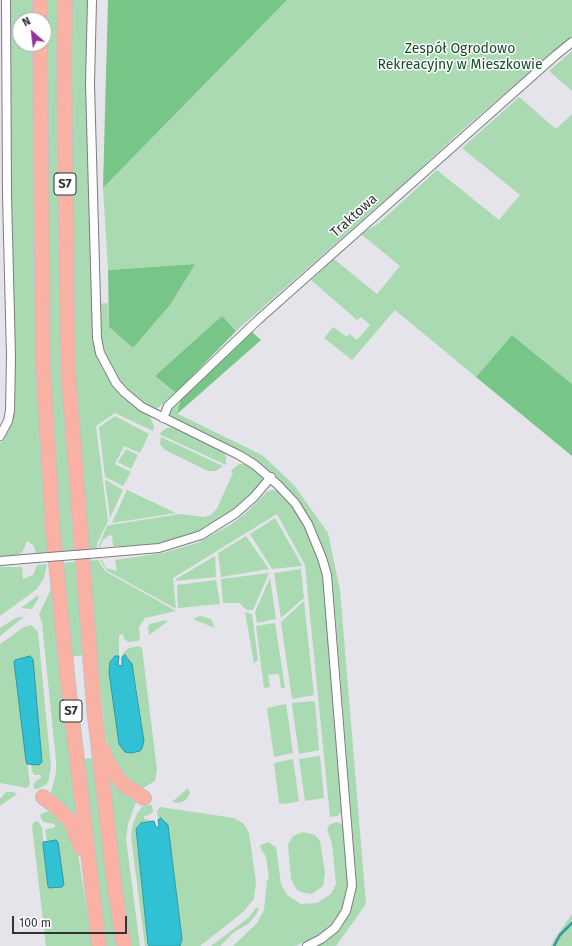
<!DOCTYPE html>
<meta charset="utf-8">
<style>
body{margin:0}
#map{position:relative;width:572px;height:946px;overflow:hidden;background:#e5e4ea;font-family:"Fira Sans",sans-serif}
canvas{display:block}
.north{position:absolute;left:12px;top:12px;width:40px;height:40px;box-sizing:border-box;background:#fff;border:1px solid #adadae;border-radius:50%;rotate:332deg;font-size:11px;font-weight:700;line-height:16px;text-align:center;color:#333235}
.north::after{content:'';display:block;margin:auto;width:14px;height:18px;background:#9135a0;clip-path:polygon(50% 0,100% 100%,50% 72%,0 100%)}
.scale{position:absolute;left:12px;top:916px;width:115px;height:18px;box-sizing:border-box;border:2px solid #333235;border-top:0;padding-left:5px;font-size:12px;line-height:14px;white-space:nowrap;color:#333235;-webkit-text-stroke:3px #fff;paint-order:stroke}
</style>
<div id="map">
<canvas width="572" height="946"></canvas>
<div class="north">N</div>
<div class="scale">100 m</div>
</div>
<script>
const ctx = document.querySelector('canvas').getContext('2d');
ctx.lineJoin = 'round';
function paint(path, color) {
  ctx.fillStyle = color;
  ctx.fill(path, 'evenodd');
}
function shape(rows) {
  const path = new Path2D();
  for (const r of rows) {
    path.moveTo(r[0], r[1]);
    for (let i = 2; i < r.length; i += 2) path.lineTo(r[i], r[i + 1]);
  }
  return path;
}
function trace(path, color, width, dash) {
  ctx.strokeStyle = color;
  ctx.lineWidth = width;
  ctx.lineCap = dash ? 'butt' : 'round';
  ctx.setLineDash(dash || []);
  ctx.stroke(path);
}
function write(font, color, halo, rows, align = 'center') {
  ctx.font = font + ' "Fira Sans",sans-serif';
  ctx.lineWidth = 3;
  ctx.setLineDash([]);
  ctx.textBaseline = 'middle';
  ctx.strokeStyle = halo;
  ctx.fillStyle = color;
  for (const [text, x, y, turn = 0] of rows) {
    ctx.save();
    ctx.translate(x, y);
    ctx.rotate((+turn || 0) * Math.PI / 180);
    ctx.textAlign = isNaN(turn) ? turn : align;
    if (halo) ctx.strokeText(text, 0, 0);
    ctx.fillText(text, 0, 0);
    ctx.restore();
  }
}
const green = shape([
 [10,0,34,0,34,20,20,20,20,44,34,44,33,129,36,340,48,554,36,555,34,546,27,541,22,553,15,555,15,557,0,558,0,443,10,426,13,281,10,133],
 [46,0,58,0,57,138,59,273,65,417,74,551,61,552,48,322],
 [70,0,89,0,89,171,94,341,102,367,115,387,131,404,149,415,154,426,153,431,115,413,96,426,108,521,97,544,97,549,87,550,73,345],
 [287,0,572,0,572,36,460,132,408,180,236,331,222,317,155,376,176,393,158,408,153,409,126,389,117,377,107,359,100,333,99,304,108,303,109,327,133,348,170,305,194,264,108,270,103,188],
 [572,51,572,91,549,71],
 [519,97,556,129,572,114,572,384,512,335,476,377,395,310,352,360,324,338,333,327,347,337,350,334,357,340,370,325,361,317,357,320,311,280,334,259,377,294,400,266,361,234,378,224,437,170,499,220,520,195,462,148],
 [181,399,178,414,262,455,294,485,328,533,340,590,366,904,336,946,317,946,330,937,347,918,355,895,356,878,334,598,327,562,314,528,292,494,278,479,246,454,170,416,170,407],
 [115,416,149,434,140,453,124,446,115,464,131,472,123,486,105,477,99,427],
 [171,427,221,449,226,456,226,465,159,434,165,429],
 [161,437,223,466,216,471,208,471,165,450,160,444],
 [126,449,138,455,131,469,118,462],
 [239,464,249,464,262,476,262,482,237,508,203,529,163,544,120,548,119,546,113,546,112,535,108,536,103,540,99,549,99,545,107,526,110,525,180,514,204,517,211,515,217,508,233,473,231,472,232,470],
 [106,480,123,490,110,518,105,481],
 [277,488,291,504,304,524,315,546,323,575,342,812,337,816,330,817,305,565,277,514,173,578,176,609,106,570,100,560,102,560,106,568,117,571,115,560,163,553,197,543,230,525,246,513,267,492,272,490,275,491],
 [127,490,176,513,112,523],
 [275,518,302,565,302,566,272,569,250,534],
 [246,536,269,569,221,577,218,553],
 [215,556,216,577,175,581,176,579],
 [98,560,105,571,176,611,145,618,139,627,140,639,138,641,128,642,124,639,123,634,119,635,119,656,115,656,110,662,144,741,137,689,130,660,125,655,122,657,123,653,129,648,139,646,142,648,157,770,155,781,143,788,138,788,123,778,108,750,105,733,88,561],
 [75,562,83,655,70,657,62,563],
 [47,564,44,578,37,589,0,616,0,567,22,567,23,579,33,575,37,565],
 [301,569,304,598,281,618,274,573],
 [269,573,253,610,247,610,239,603,223,603,221,579],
 [270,578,276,619,257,623,255,612],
 [216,580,220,604,178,608,177,585],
 [51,589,53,589,77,825,50,796,56,773,56,761,42,623,39,614],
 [38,595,39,598,32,609,21,608],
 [304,601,314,695,292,699,281,622],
 [245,612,252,614,258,660,254,663],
 [200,616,211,619,215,628,193,619],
 [20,617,24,617,0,636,0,628,14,619],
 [166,620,167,622,149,635,148,627,150,624],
 [275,623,285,688,281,688,279,674,268,675,270,687,264,688,256,626],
 [31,625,38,632,51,767,48,783,38,789,35,789,33,785,37,780,41,778,41,775,34,775,32,771,31,763,39,765,14,662,30,784,27,788,0,783,0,644,24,627],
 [313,701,315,702,319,750,299,754,292,705,292,703],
 [286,704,293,753,274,757,267,708],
 [318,756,320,756,324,798,305,801,299,759],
 [94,758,118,946,105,946,81,759],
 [293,759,299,801,285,804,279,803,274,763],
 [107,771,136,802,128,824,126,839,140,946,130,946],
 [188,788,190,793,186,800,179,803,172,802],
 [6,792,13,792,17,794,0,806,0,799],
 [150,805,152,805,153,812,149,815,144,816,144,819,154,821,144,822,136,835,149,946,145,946,131,837,133,823,138,812,142,807],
 [160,807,234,818,244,824,249,833,256,882,254,899,243,912,200,946,180,946,182,939,168,825,162,818,158,820,157,811],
 [52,811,61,816,78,853,92,946,46,946,32,826,34,822,38,821,42,828,48,887,49,888,56,840,47,841,45,830,55,827,55,824,43,822,40,816,41,814,46,812],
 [338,822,344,826,348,885,344,905,332,924,316,937,295,946,233,946,257,923,264,910,267,880,269,879,266,857,260,847,261,845,268,842,276,847,281,884,287,895,301,904,317,903,331,894,336,884,332,844,327,829,330,824],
 [303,832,315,835,320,841,325,873,323,886,312,894,304,893,297,890,291,879,288,845,293,836],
 [256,908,259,908,256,915,248,924,234,932,220,946,211,946,248,918],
 [572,914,572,946,551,946,555,938]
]);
const forest = shape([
 [108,0,287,0,103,188],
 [195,264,170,305,133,348,109,327,108,270],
 [222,316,236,331,176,393,155,376],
 [252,332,261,340,177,414,181,399],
 [512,335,572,384,572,456,476,377]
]);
const water = shape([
 [125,655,132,664,144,741,142,748,140,751,131,753,125,752,119,744,109,672,110,662,115,656,119,656,118,665,122,666,122,657,125,655],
 [30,656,33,659,42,762,39,765,27,764,26,761,14,662,15,660,30,656],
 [161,818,168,825,182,939,180,946,149,946,148,944,136,829,141,823,154,821,156,827,159,827,158,820,161,818],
 [56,840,58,842,64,885,62,887,49,888,48,887,43,844,43,842,56,840]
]);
const stream = shape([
 [554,946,560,935,572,923]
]);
const minor = shape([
 [92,0,90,84,97,338,100,353,116,383,124,392,142,407,239,455,255,465,278,485,295,503,308,524,322,558,327,575,352,886,346,911,335,928,321,939,307,946],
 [163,418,168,406,258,320,556,55,572,42],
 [0,436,8,421,10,411,11,357,7,195,6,0],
 [100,553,159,548,201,535,236,513,254,497,271,477],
 [0,561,36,558]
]);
const motorway = shape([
 [65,0,64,62,68,369,94,707,115,890,124,946],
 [40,20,40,0],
 [40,44,43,364,53,532,68,684,99,946],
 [103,750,109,765,119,779,123,784,144,798],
 [43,797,55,806,71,822,81,848]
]);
const minorBridge = shape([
 [36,558,100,553]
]);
const shields = [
 [65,184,22],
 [71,711,22]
];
const shieldNames = [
 ["S7",65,184],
 ["S7",71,711]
];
const parkNames = [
 ["Zespół Ogrodowo",460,49],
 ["Rekreacyjny w Mieszkowie",460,65]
];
const streetNames = [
 ["Traktowa",354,216,-42]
];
paint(green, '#aadab2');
paint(forest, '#77c687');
paint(water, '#30c2d4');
trace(water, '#3197a4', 1);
trace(stream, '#3197a4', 2.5);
trace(minor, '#7d7c81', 10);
trace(motorway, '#c2c2c2', 16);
trace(minor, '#fff', 8);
trace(motorway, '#f8b1a2', 14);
trace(minorBridge, '#7d7c81', 10, []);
trace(minorBridge, '#fff', 8);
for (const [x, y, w] of shields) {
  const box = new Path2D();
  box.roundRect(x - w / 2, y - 11, w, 22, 3);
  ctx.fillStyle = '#fff';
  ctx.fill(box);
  trace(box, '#333235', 1);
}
write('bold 13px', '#333235', null, shieldNames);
write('14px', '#154e26', '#fff', parkNames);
write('14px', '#333235', '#fff', streetNames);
</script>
